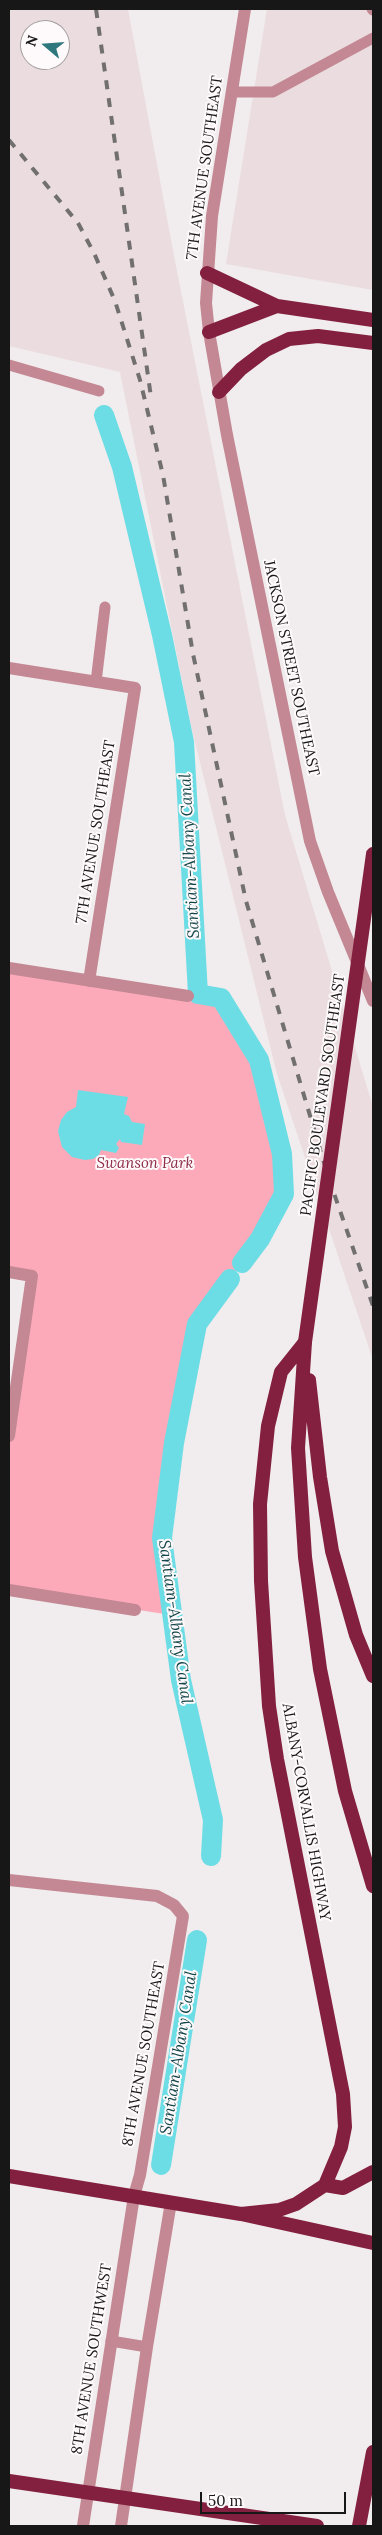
<!DOCTYPE html>
<style>
body{margin:0}
#map{position:relative;width:382px;height:2535px;overflow:hidden;background:#f1eced;font-family:Lora,serif}
canvas{display:block}
.frame{position:absolute;inset:0;border:10px solid #181717;pointer-events:none}
.north{position:absolute;left:20px;top:20px;width:50px;height:50px;box-sizing:border-box;background:#fef9fa;border:1px solid #a29f9f;border-radius:50%;rotate:288deg;font-size:14px;font-weight:700;line-height:20px;text-align:center;color:#181717}
.north::after{content:'';display:block;margin:auto;width:18px;height:22px;background:#2e787d;clip-path:polygon(50% 0,100% 100%,50% 72%,0 100%)}
.scale{position:absolute;left:200px;top:2492px;width:146px;height:22px;box-sizing:border-box;border:2px solid #181717;border-top:0;padding-left:6px;font-size:15px;line-height:18px;white-space:nowrap;color:#181717;-webkit-text-stroke:4px #fef9fa;paint-order:stroke}
</style>
<div id="map">
<canvas width="382" height="2535"></canvas>
<div class="frame"></div>
<div class="north">N</div>
<div class="scale">50 m</div>
</div>
<script>
const ctx = document.querySelector('canvas').getContext('2d');
ctx.lineJoin = 'round';
function paint(path, color) {
  ctx.fillStyle = color;
  ctx.fill(path, 'evenodd');
}
function shape(rows) {
  const path = new Path2D();
  for (const r of rows) {
    path.moveTo(r[0], r[1]);
    for (let i = 2; i < r.length; i += 2) path.lineTo(r[i], r[i + 1]);
  }
  return path;
}
function trace(path, color, width, dash) {
  ctx.strokeStyle = color;
  ctx.lineWidth = width;
  ctx.lineCap = dash ? 'butt' : 'round';
  ctx.setLineDash(dash || []);
  ctx.stroke(path);
}
function write(font, color, halo, rows, align = 'center') {
  ctx.font = font + ' Lora,serif';
  ctx.lineWidth = 4;
  ctx.setLineDash([]);
  ctx.textBaseline = 'middle';
  ctx.strokeStyle = halo;
  ctx.fillStyle = color;
  for (const [text, x, y, turn = 0] of rows) {
    ctx.save();
    ctx.translate(x, y);
    ctx.rotate((+turn || 0) * Math.PI / 180);
    ctx.textAlign = isNaN(turn) ? turn : align;
    if (halo) ctx.strokeText(text, 0, 0);
    ctx.fillText(text, 0, 0);
    ctx.restore();
  }
}
const built = shape([
 [9,9,128,9,175,261,285,815,373,1107,373,1360,277,1074,191,726,120,372,9,346],
 [30,30,60,30,60,60,30,60],
 [267,9,373,9,373,290,226,264]
]);
const green = shape([
 [9,966,221,998,259,1060,282,1154,284,1194,260,1239,197,1324,174,1443,162,1538,171,1615,9,1590,9,1436,32,1276,9,1272]
]);
const water = shape([
 [78,1090,128,1097,124,1114,129,1116,132,1122,145,1124,142,1145,121,1142,120,1139,116,1144,119,1148,116,1153,101,1150,99,1155,93,1159,85,1160,72,1157,62,1147,58,1131,61,1120,67,1112,76,1107]
]);
const canal = shape([
 [104,415,122,467,162,635,184,742,198,994,221,998,259,1060,282,1154,284,1194,260,1239,242,1263],
 [211,1856,213,1820,181,1680,162,1538,174,1443,197,1324,230,1279],
 [161,2165,197,1940]
]);
const service = shape([
 [372,9,373,10],
 [232,92,273,92,373,38],
 [9,365,99,391],
 [96,682,105,607],
 [111,2341,147,2347]
]);
const minor = shape([
 [9,668,135,688,89,981],
 [9,968,188,996],
 [9,1272,32,1276,9,1436],
 [9,1590,135,1610],
 [9,1880,157,1896,174,1905,183,1916,140,2175,134,2196,83,2526],
 [121,2526,147,2347,171,2202]
]);
const tertiary = shape([
 [245,9,212,216,206,303,209,332,227,435,310,841,328,892,373,1001]
]);
const trunk = shape([
 [207,273,277,306,373,320],
 [209,332,277,306],
 [219,392,241,369,266,350,289,339,318,336,373,343],
 [305,1342,298,1448,305,1557,320,1669,345,1791,373,1886],
 [309,1380,320,1477,332,1551,356,1635,373,1676],
 [9,2176,241,2214,373,2243],
 [325,2185,343,2188,373,2172],
 [241,2214,279,2210,296,2204,325,2185,341,2147,345,2127,343,2094,277,1759,269,1706,261,1581,260,1504,268,1426,281,1372,305,1342],
 [9,2481,317,2526],
 [359,2526,373,2452]
]);
const rail = shape([
 [96,9,151,397],
 [9,140,78,223,94,253,115,301,140,380,163,475,193,654,246,901,328,1176,373,1306]
]);
const trunkBridge = shape([
 [305,1342,373,854]
]);
const streetNames = [
 ["7TH AVENUE SOUTHEAST",205,168,-82],
 ["JACKSON STREET SOUTHEAST",291,668,78],
 ["7TH AVENUE SOUTHEAST",96,832,-81],
 ["PACIFIC BOULEVARD SOUTHEAST",323,1095,-82],
 ["ALBANY-CORVALLIS HIGHWAY",306,1812,80],
 ["8TH AVENUE SOUTHEAST",144,2054,-80],
 ["8TH AVENUE SOUTHWEST",92,2359,-81]
];
const parkNames = [
 ["Swanson Park",145,1164]
];
const waterNames = [
 ["Santiam-Albany Canal",190,856,-93],
 ["Santiam-Albany Canal",175,1622,82],
 ["Santiam-Albany Canal",179,2053,-81]
];
paint(built, '#ebdddf');
paint(green, '#fcaaba');
paint(water, '#6ddde5');
trace(canal, '#6ddde5', 20);
trace(service, '#c38893', 11);
trace(minor, '#c38893', 12);
trace(tertiary, '#c38893', 12);
trace(trunk, '#84203f', 14);
trace(rail, '#716f6f', 4, [9, 9]);
trace(trunkBridge, '#84203f', 14);
write('15px', '#181717', '#fef9fa', streetNames);
write('italic 15px', '#8e2c48', '#fef9fa', parkNames);
write('italic 16px', '#13464a', '#fef9fa', waterNames);
</script>
